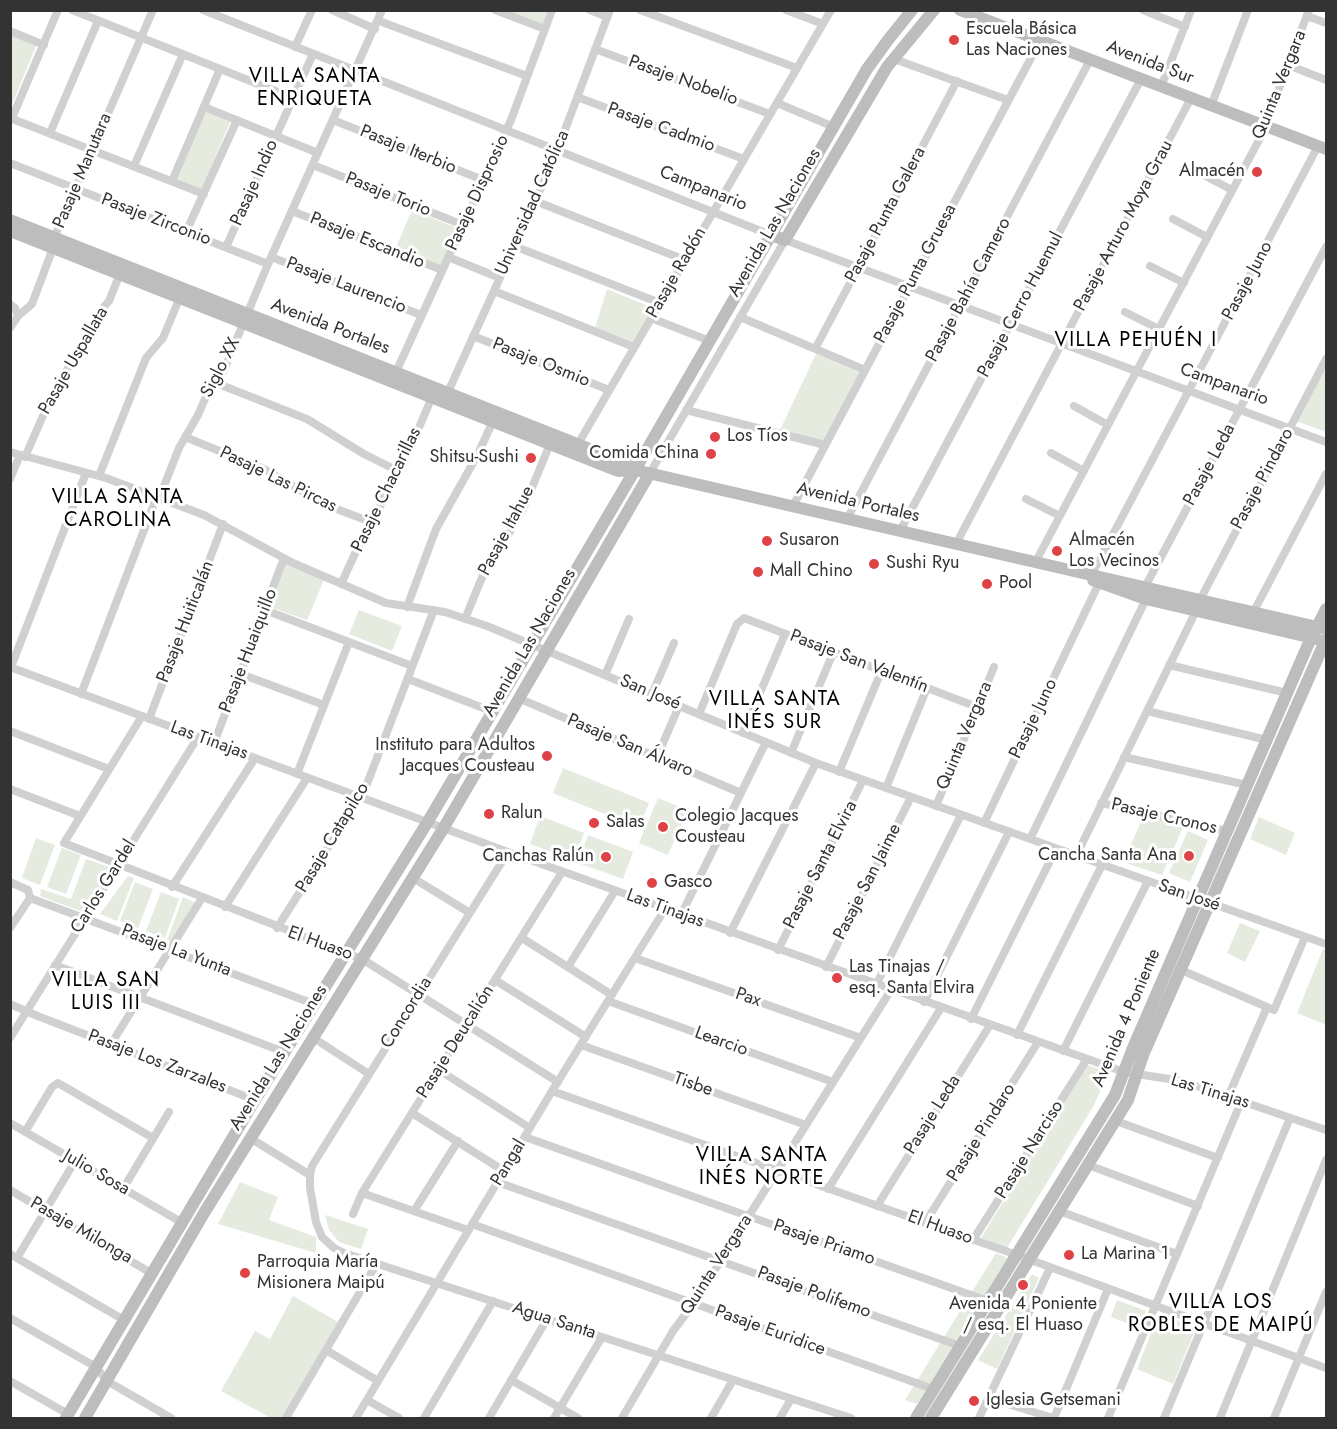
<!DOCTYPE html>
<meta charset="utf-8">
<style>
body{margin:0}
#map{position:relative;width:1337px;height:1429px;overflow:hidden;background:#fff;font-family:Jost,sans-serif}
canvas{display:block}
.frame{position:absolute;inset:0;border:12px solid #333;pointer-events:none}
</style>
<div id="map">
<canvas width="1337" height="1429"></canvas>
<div class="frame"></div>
</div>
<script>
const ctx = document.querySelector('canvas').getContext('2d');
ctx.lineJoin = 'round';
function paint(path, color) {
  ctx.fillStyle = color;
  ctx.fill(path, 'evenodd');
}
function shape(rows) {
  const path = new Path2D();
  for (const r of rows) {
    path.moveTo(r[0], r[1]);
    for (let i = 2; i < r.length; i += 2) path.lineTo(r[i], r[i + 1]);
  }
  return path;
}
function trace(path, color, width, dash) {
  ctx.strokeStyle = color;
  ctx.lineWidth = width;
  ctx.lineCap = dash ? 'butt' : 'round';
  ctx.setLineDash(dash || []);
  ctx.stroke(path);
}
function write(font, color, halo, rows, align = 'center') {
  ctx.font = font + ' Jost,sans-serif';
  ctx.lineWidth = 6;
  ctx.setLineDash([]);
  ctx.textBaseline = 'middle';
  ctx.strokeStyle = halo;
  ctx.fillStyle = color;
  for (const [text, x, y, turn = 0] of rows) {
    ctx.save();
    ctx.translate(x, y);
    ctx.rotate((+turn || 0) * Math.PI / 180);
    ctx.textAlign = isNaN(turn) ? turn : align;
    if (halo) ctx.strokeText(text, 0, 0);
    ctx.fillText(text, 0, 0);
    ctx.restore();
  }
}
const green = shape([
 [504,11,547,11,542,25],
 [11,35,36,46,11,107],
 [205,112,230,122,202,189,177,179],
 [412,210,457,228,441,266,396,247],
 [607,289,653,308,634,342,595,328],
 [816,354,861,373,824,442,780,430],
 [1326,365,1326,432,1296,421],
 [286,563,324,580,307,620,270,607],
 [359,610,402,626,392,651,349,634],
 [563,768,649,803,639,828,553,793],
 [658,798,687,810,668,855,639,843],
 [1144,815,1185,823,1162,875,1123,862],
 [540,816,584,833,574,860,530,844],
 [1259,817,1295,833,1286,855,1250,839],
 [1188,831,1208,840,1190,882,1169,873],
 [588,835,633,852,623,879,578,863],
 [36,838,55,845,40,885,22,878],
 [62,848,81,855,66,894,47,887],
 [86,859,112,868,83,912,40,896,41,889,71,899],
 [128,876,134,878,117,921,100,914],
 [135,882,153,889,138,928,120,921],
 [161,892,179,899,165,938,146,931],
 [183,897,196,903,171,941,167,940],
 [1240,923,1260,931,1245,962,1227,953],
 [1323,949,1326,950,1326,1025,1297,1013],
 [1087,1065,1109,1072,1093,1107,1007,1248,981,1238],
 [240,1182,278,1197,269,1220,316,1237,316,1253,218,1224],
 [325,1215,368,1229,361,1249,339,1242,329,1230],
 [996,1253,1007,1258,917,1404,905,1400],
 [1032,1274,1039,1278,997,1369,978,1360],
 [293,1296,338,1322,282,1418,271,1418,221,1391,255,1331,270,1339],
 [1117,1300,1146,1311,1140,1328,1111,1317],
 [1159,1313,1196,1328,1173,1384,1137,1369]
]);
const street = shape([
 [72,10,293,98],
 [203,10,771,235],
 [332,10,375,29],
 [495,10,545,29],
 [590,10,607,17],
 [640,10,797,68],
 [786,10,823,24],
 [1143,10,1185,27],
 [1307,16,1326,23],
 [379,21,527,76],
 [10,31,44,45],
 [295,47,312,10],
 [595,49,770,114],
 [894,59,1008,100],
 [1288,65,1326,80],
 [1161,87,1191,10],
 [577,97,744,159],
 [777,103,834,127],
 [1211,106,1248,10],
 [204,107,318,153],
 [10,118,204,194],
 [12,118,58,10],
 [333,120,483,180],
 [50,133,98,21],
 [10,163,268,264],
 [313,165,463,225],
 [134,166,183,54],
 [1198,172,1232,190],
 [172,181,220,69],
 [535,201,685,260],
 [292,211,442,270],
 [1173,219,1207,237],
 [186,232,237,120],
 [514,246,660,303],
 [226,247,313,54],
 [271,257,421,315],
 [448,257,500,278],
 [1150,266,1184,283],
 [494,291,634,347],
 [10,304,15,308,18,316],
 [1125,312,1159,329],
 [740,317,865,370],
 [651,318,710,341],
 [10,328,18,316,32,304,53,248,54,238,153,10],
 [473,336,609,390],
 [815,349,957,81],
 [396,372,511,120,552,10],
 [216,383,307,419,364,454,396,470],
 [448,392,554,159,610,10],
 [1074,406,1108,425],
 [686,410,825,445],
 [185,437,264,469,326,505,371,522],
 [578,444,831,10],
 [10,452,106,478,204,515,293,563,386,603,445,612,487,626,816,763,1326,944],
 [1051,453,1084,471],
 [25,457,42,418,73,358,85,344,97,315,109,301,121,271],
 [650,473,785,240,1326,442],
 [99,476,146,358,163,338,180,297],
 [10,479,20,455],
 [1026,499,1060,516],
 [793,506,1040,41],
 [847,519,1090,60],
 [900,531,1141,79],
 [956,544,1191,98],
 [1035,563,1260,138,1309,10],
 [1092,574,1318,146],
 [341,584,365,532,376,516,394,473,403,465,432,397],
 [1145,587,1326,247],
 [1200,600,1326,359],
 [407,607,436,529,478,454,493,421],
 [265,610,412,666],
 [1253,613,1326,474],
 [465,619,485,570,511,530,524,507,550,444],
 [1169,665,1287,693],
 [10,667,508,852,1124,1072,1182,1081,1326,1130],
 [11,667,86,473],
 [241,674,324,705],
 [605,675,629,619],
 [408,679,491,711],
 [81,694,154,504,162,491,179,448,198,415,207,394,223,372,268,264,382,10],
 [652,694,674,643],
 [518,698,741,793],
 [1147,711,1267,740],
 [699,714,737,624,744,618,977,707],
 [142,716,64,843,362,959,558,1082],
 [149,719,223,524],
 [10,731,109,769],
 [743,733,785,634],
 [214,743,284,558],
 [791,753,833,653],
 [657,757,679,706],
 [1124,757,1247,785],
 [839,772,881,672],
 [297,774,349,642],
 [886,788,927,688],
 [10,789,80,816],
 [1101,803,1227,831],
 [936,806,994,667],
 [984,823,1099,583],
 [1030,839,1146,599],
 [508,852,312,1166,310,1175,310,1188,316,1222,322,1237,334,1248,344,1253,851,1418],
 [1076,856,1196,611],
 [413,878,470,913],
 [10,882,28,890,30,898],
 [172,887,255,758],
 [30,898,314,1004],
 [225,907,307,778],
 [681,915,766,742],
 [10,928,30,898],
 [277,928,365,789,434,610],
 [730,933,816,763],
 [522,938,612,995],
 [778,950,863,780],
 [635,958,861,1038],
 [55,965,284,1052],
 [568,967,615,891],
 [826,967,911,797],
 [1181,970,1274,1010,1305,937],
 [495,980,586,1037],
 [876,985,961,815],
 [608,1001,833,1082],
 [924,1002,1009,832],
 [10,1004,35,1015,255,1100],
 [971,1019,1056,849],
 [1017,1035,1102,865],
 [312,1037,369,1074],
 [10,1038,198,737],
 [111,1044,202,898],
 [581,1045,806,1125],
 [1063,1051,1148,881],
 [439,1070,530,1128],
 [552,1091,1017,1255,1326,1368],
 [1228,1097,1267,1007],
 [412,1113,504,1171],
 [1116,1121,1218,1158],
 [10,1123,181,1222],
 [25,1132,52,1087,58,1083,153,1138],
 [525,1137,988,1301],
 [250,1138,310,1175],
 [1088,1165,1198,1206],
 [497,1182,960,1346],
 [123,1189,169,1112],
 [828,1189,941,1008],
 [10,1190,151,1273],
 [362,1193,468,1230],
 [877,1206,990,1025],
 [414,1211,458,1141],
 [1059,1211,1177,1254],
 [353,1214,362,1193,562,872],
 [925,1223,1038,1042],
 [472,1224,933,1389],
 [973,1240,1087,1059],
 [10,1254,124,1320],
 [17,1258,75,1161],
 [10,1318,96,1367,107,1381,171,1418],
 [326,1350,378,1381],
 [511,1380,578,1418],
 [10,1381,68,1414],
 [989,1398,1053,1418],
 [367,1400,399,1418],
 [286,1418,377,1263],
 [356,1418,552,1091,665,909],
 [424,1418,493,1301],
 [489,1418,547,1319],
 [554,1418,602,1337],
 [622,1418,673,1331,694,1303,891,990],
 [711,1418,733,1380],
 [780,1418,791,1399],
 [979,1418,1050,1268],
 [1054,1418,1108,1289],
 [1108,1418,1241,1102],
 [1164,1418,1290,1118],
 [1220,1418,1326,1160],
 [1274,1418,1326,1292]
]);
const secondary = shape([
 [960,10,1326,149],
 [10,220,628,464,635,470],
 [10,231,618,471,635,470,1326,629],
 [771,235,785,240,887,67,934,10],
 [1093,580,1146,599,1317,639],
 [66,1418,255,1100,427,823,642,458,867,69,888,40,912,10],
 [85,1418,204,1213,443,829,650,473],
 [916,1418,1115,1095,1133,1048,1307,647,1326,609],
 [931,1418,1128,1100,1143,1055,1326,639]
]);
const markers = [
 [954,40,6,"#de4146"],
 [1257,172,6,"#de4146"],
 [715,437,6,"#de4146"],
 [711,454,6,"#de4146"],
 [531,458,6,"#de4146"],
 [767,541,6,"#de4146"],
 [1057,551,6,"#de4146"],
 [874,564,6,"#de4146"],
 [758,572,6,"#de4146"],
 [987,584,6,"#de4146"],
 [547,756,6,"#de4146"],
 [489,814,6,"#de4146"],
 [594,823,6,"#de4146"],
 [663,827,6,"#de4146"],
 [1189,856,6,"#de4146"],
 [606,857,6,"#de4146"],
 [652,883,6,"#de4146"],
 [837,978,6,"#de4146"],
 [1069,1255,6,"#de4146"],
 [245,1273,6,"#de4146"],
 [1023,1285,6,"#de4146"],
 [974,1401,6,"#de4146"]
];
const poiNames = [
 ["Escuela Básica",966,30],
 ["Las Naciones",966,51],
 ["Almacén",1245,172,"right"],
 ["Los Tíos",727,437],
 ["Comida China",699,454,"right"],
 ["Shitsu-Sushi",519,458,"right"],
 ["Susaron",779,541],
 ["Almacén",1069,541],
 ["Los Vecinos",1069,562],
 ["Sushi Ryu",886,564],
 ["Mall Chino",770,572],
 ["Pool",999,584],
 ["Instituto para Adultos",535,746,"right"],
 ["Jacques Cousteau",535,767,"right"],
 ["Ralun",501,814],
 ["Colegio Jacques",675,817],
 ["Cousteau",675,838],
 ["Salas",606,823],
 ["Cancha Santa Ana",1177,856,"right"],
 ["Canchas Ralún",594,857,"right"],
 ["Gasco",664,883],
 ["Las Tinajas /",849,968],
 ["esq. Santa Elvira",849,989],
 ["La Marina 1",1081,1255],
 ["Parroquia María",257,1263],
 ["Misionera Maipú",257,1284],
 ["Avenida 4 Poniente",1023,1305,"center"],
 ["/ esq. El Huaso",1023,1326,"center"],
 ["Iglesia Getsemani",986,1401]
];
const streetNames = [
 ["Avenida Sur",1150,63,21],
 ["Pasaje Nobelio",683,81,20],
 ["Quinta Vergara",1280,85,-68],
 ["Pasaje Cadmio",661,128,20],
 ["Pasaje Iterbio",408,150,22],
 ["Pasaje Manutara",83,171,-67],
 ["Pasaje Indio",255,183,-66],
 ["Campanario",703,189,22],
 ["Pasaje Disprosio",478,193,-65],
 ["Pasaje Torio",388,195,22],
 ["Universidad Católica",533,203,-66],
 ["Pasaje Punta Galera",886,215,-62],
 ["Pasaje Zirconio",156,220,21],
 ["Avenida Las Naciones",775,223,-60],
 ["Pasaje Arturo Moya Grau",1124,226,-62],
 ["Pasaje Escandio",367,241,22],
 ["Pasaje Radón",677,273,-60],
 ["Pasaje Punta Gruesa",916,274,-62],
 ["Pasaje Juno",1248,281,-62],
 ["Pasaje Laurencio",346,286,21],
 ["Pasaje Bahía Camero",969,290,-62],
 ["Pasaje Cerro Huemul",1021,305,-62],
 ["Avenida Portales",330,327,21],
 ["Pasaje Uspallata",74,361,-60],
 ["Pasaje Osmio",541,363,22],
 ["Siglo XX",221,368,-63],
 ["Campanario",1224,385,20],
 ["Pasaje Leda",1210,465,-62],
 ["Pasaje Pindaro",1263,479,-62],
 ["Pasaje Las Pircas",278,480,26],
 ["Pasaje Chacarillas",387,490,-64],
 ["Avenida Portales",858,503,13],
 ["Pasaje Itahue",507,531,-62],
 ["Pasaje Huiticalán",186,622,-69],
 ["Avenida Las Naciones",530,643,-60],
 ["Pasaje Huaiquillo",249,651,-69],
 ["Pasaje San Valentín",859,662,21],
 ["San José",650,693,23],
 ["Pasaje Juno",1034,719,-64],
 ["Quinta Vergara",965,736,-67],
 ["Las Tinajas",209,741,20],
 ["Pasaje San Álvaro",630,746,23],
 ["Pasaje Cronos",1164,817,13],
 ["Pasaje Catapilco",333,838,-59],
 ["Pasaje Santa Elvira",821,865,-63],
 ["Pasaje San Jaime",868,882,-63],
 ["Carlos Gardel",104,887,-58],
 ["San José",1189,896,19],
 ["Las Tinajas",665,909,20],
 ["El Huaso",320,944,20],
 ["Pasaje La Yunta",176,951,21],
 ["Pax",748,998,19],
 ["Concordia",407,1013,-58],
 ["Avenida 4 Poniente",1127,1018,-67],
 ["Pasaje Deucalión",456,1042,-58],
 ["Learcio",721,1042,20],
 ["Avenida Las Naciones",279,1058,-58],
 ["Pasaje Los Zarzales",157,1062,21],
 ["Tisbe",693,1085,19],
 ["Las Tinajas",1210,1092,17],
 ["Pasaje Leda",933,1115,-58],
 ["Pasaje Pindaro",982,1133,-58],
 ["Pasaje Narciso",1030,1150,-58],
 ["Pangal",509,1163,-59],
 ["Julio Sosa",96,1173,30],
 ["El Huaso",940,1228,20],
 ["Pasaje Milonga",81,1231,30],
 ["Pasaje Priamo",824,1243,19],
 ["Quinta Vergara",717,1265,-57],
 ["Pasaje Polifemo",814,1293,20],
 ["Agua Santa",554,1321,18],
 ["Pasaje Euridice",770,1331,20]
];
const neighbourhoodNames = [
 ["VILLA SANTA",315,77],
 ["ENRIQUETA",315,100],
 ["VILLA PEHUÉN I",1136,341],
 ["VILLA SANTA",118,498],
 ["CAROLINA",118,521],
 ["VILLA SANTA",775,700],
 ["INÉS SUR",775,723],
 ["VILLA SAN",106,981],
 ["LUIS III",106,1004],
 ["VILLA SANTA",762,1156],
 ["INÉS NORTE",762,1179],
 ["VILLA LOS",1221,1303],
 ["ROBLES DE MAIPÚ",1221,1326]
];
paint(green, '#e5ebdf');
trace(street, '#d0d0d0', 8);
trace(secondary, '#bdbdbd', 12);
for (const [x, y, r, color] of markers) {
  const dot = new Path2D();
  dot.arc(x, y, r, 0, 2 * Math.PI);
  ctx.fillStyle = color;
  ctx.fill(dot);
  trace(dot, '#fff', 2);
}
write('18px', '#333', '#fff', poiNames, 'left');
write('18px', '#333', '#fff', streetNames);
ctx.letterSpacing = '1.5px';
write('20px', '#000', '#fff', neighbourhoodNames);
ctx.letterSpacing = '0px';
</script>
